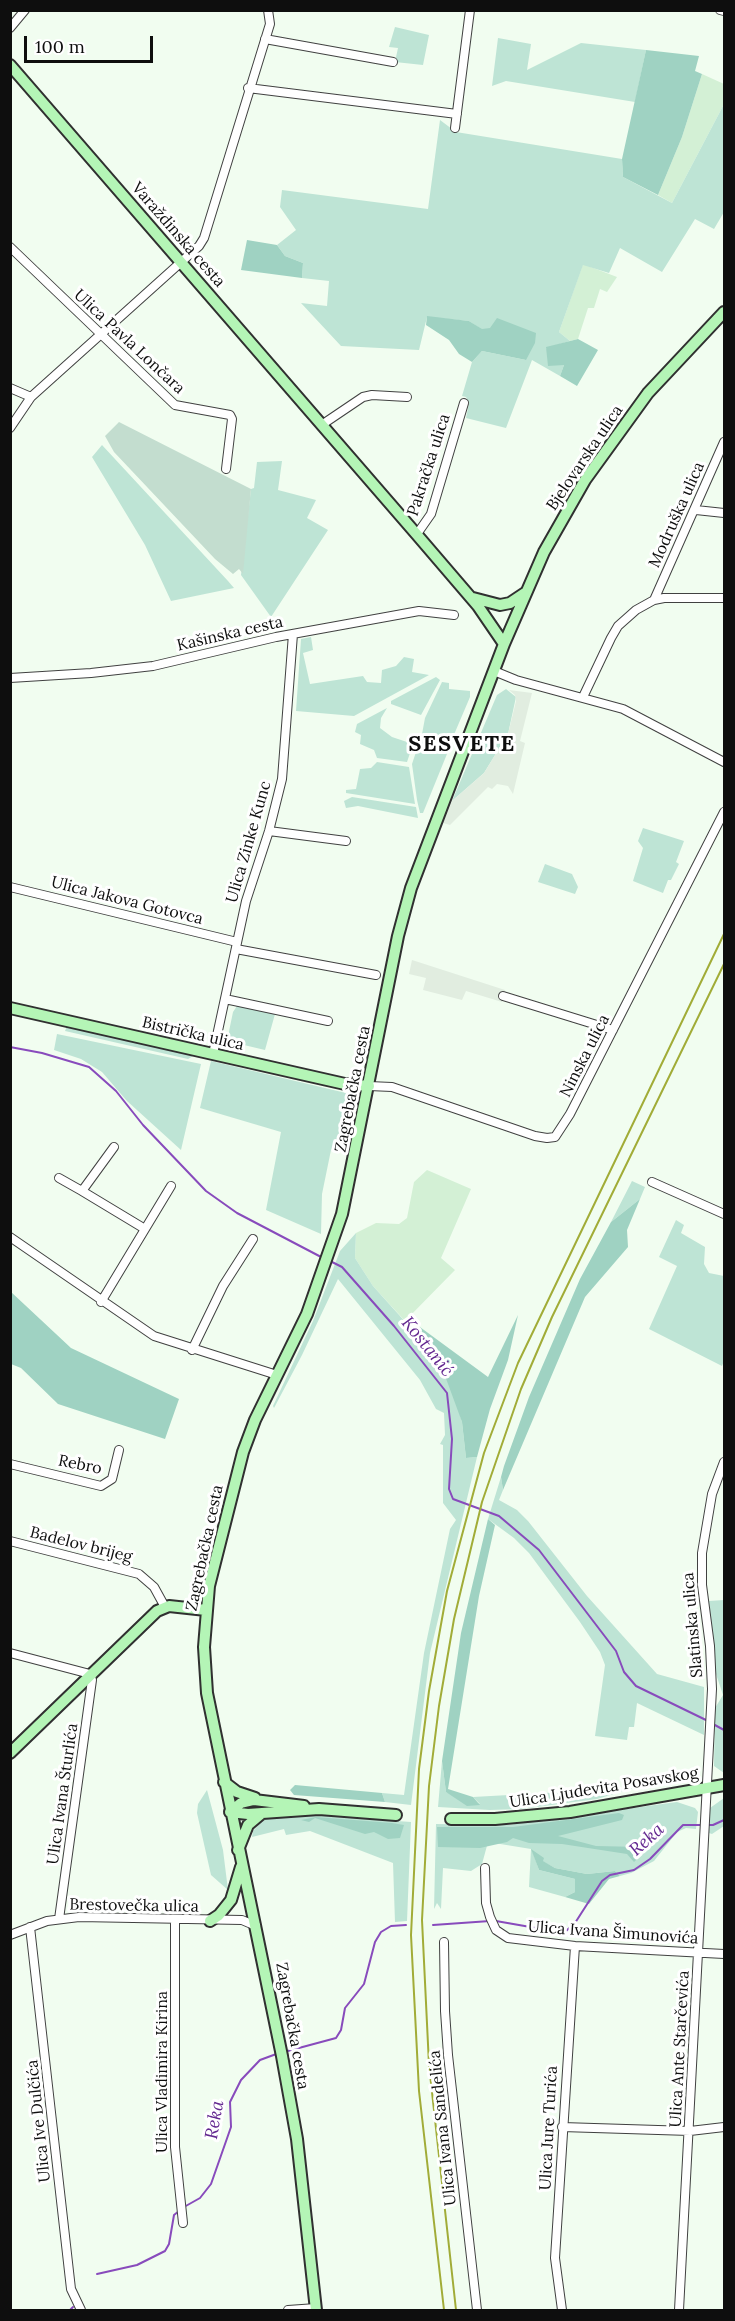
<!DOCTYPE html>
<meta charset="utf-8">
<style>
body{margin:0}
#map{position:relative;width:735px;height:2321px;overflow:hidden;background:#f1fdf0;font-family:Lora,serif}
canvas{display:block}
.frame{position:absolute;inset:0;border:12px solid #0e0e0e;pointer-events:none}
.scale{position:absolute;left:24px;top:36px;width:129px;height:27px;box-sizing:border-box;border:3px solid #0e0e0e;border-top:0;padding-left:8px;font-size:18px;line-height:21px;white-space:nowrap;color:#0e0e0e;-webkit-text-stroke:4px #fff;paint-order:stroke}
</style>
<div id="map">
<canvas width="735" height="2321"></canvas>
<div class="frame"></div>
<div class="scale">100 m</div>
</div>
<script>
const ctx = document.querySelector('canvas').getContext('2d');
ctx.lineJoin = 'round';
function paint(path, color) {
  ctx.fillStyle = color;
  ctx.fill(path, 'evenodd');
}
function shape(rows) {
  const path = new Path2D();
  for (const r of rows) {
    path.moveTo(r[0], r[1]);
    for (let i = 2; i < r.length; i += 2) path.lineTo(r[i], r[i + 1]);
  }
  return path;
}
function trace(path, color, width, dash) {
  ctx.strokeStyle = color;
  ctx.lineWidth = width;
  ctx.lineCap = dash ? 'butt' : 'round';
  ctx.setLineDash(dash || []);
  ctx.stroke(path);
}
function write(font, color, halo, rows, align = 'center') {
  ctx.font = font + ' Lora,serif';
  ctx.lineWidth = 6;
  ctx.setLineDash([]);
  ctx.textBaseline = 'middle';
  ctx.strokeStyle = halo;
  ctx.fillStyle = color;
  for (const [text, x, y, turn = 0] of rows) {
    ctx.save();
    ctx.translate(x, y);
    ctx.rotate((+turn || 0) * Math.PI / 180);
    ctx.textAlign = isNaN(turn) ? turn : align;
    if (halo) ctx.strokeText(text, 0, 0);
    ctx.fillText(text, 0, 0);
    ctx.restore();
  }
}
const farmland = shape([
 [702,74,724,84,724,104,672,203,658,195,682,137],
 [583,264,617,277,607,292,600,289,594,308,588,308,578,339,570,341,559,332],
 [427,1170,471,1189,441,1258,455,1270,405,1321,373,1286,355,1258,356,1233,376,1223,399,1224,407,1218,414,1182]
]);
const green = shape([
 [395,27,429,35,423,65,395,62,398,48,389,47],
 [498,38,531,44,527,70,581,43,646,50,635,102,506,81,492,86],
 [724,104,724,212,714,229,695,219,662,272,620,248,609,273,583,265,559,332,570,341,546,348,564,365,560,376,532,360,506,428,466,418,469,403,466,397,462,396,472,362,482,351,526,360,490,329,481,329,469,321,427,317,419,350,341,346,301,303,327,306,329,281,302,278,303,263,285,256,277,245,296,230,280,207,282,190,428,209,440,120,456,132,622,159,623,177,672,203],
 [102,445,228,581,234,588,171,601,145,545,92,457],
 [282,461,278,490,316,500,307,518,328,530,271,617,241,575,251,489,254,488,257,462],
 [311,637,313,650,303,653,310,684,363,676,367,682,381,683,382,670,396,666,404,657,414,659,412,672,429,675,354,716,296,711,301,639],
 [436,677,440,680,421,715,391,704,391,701],
 [442,682,449,683,449,689,470,691,470,697,450,744,422,734,425,718],
 [506,689,516,697,508,734,484,773,452,801,497,695],
 [387,708,381,718,380,728,392,737,413,744,407,762,377,758,374,750,360,744,361,735,355,732,357,724],
 [421,737,449,749,423,813,420,813,417,800,412,764],
 [377,762,409,767,415,804,346,793,346,790,356,789,360,769,371,768],
 [352,797,416,807,418,818,358,806,346,808,344,801],
 [643,828,684,841,676,862,679,864,671,880,668,880,663,893,633,881,643,848,638,841],
 [545,864,572,874,578,887,575,894,538,882],
 [237,1006,275,1014,265,1050,227,1041,233,1012],
 [67,1026,193,1054,193,1056,188,1059,65,1031],
 [57,1034,201,1064,181,1150,127,1101,102,1072,81,1059,54,1050],
 [211,1061,346,1093,351,1100,353,1113,338,1143,331,1150,322,1194,321,1234,266,1210,281,1132,200,1108],
 [632,1181,645,1187,640,1199,611,1222],
 [676,1220,684,1225,681,1233,705,1247,704,1264,709,1273,724,1276,724,1361,722,1366,649,1329,677,1266,659,1257],
 [356,1233,355,1258,373,1286,436,1356,455,1397,462,1422,466,1458,477,1457,430,1653,411,1805,385,1802,382,1793,404,1795,424,1653,450,1529,456,1520,443,1503,443,1445,440,1444,445,1435,444,1413,436,1409,420,1380,338,1279,302,1355,274,1408,273,1406,313,1321,340,1251],
 [501,1477,503,1490,499,1500,517,1510,528,1521,587,1596,657,1674,704,1687,704,1735,637,1703,634,1727,629,1727,627,1740,595,1736,605,1665,600,1652,580,1622,529,1553,514,1538,488,1519],
 [724,1600,724,1773,714,1766,715,1708,723,1695,716,1674,709,1601],
 [442,1761,446,1792,480,1804,473,1797,634,1788,597,1799,521,1809,490,1810,438,1807],
 [207,1790,223,1850,228,1890,211,1875,197,1813,198,1804],
 [724,1798,724,1826,712,1834,709,1833,710,1808],
 [677,1802,695,1808,698,1812,696,1829,686,1828,677,1832,654,1861,631,1873,620,1876,615,1871,587,1874,555,1868,542,1861,532,1850,539,1870,575,1879,575,1892,565,1897,529,1887,531,1849,488,1842,482,1864,471,1871,443,1868,441,1909,437,1903,434,1909,436,1824,508,1825],
 [300,1814,411,1822,407,1921,395,1922,393,1863,310,1831,286,1835,284,1829,252,1837,253,1831,263,1820,261,1818]
]);
const forest = shape([
 [646,50,699,56,695,71,702,74,682,137,658,195,623,177,622,159],
 [247,240,277,245,285,256,303,263,302,278,241,270],
 [427,316,469,321,482,329,490,328,497,318,536,333,535,343,526,360,482,351,472,362,459,354,449,340,426,325],
 [578,339,598,350,577,386,560,376,564,365,548,366,546,347],
 [640,1199,627,1230,628,1247,585,1297,503,1490,501,1477,504,1466,529,1397,580,1279,611,1222],
 [10,1291,71,1348,179,1399,165,1439,58,1404,21,1368,11,1364],
 [518,1315,508,1360,490,1409,477,1457,466,1458,462,1422,444,1373,436,1356,405,1321,409,1319,488,1377],
 [488,1519,495,1525,479,1596,448,1789,473,1797,480,1805,467,1806,446,1792,442,1761,461,1633],
 [295,1785,382,1793,385,1802,294,1795,290,1790],
 [619,1813,624,1815,622,1820,558,1836,596,1846,641,1847,643,1853,634,1862,627,1854,562,1844,529,1843,513,1838,507,1842,480,1848,438,1847,437,1827,513,1827],
 [316,1817,392,1823,404,1825,400,1838,388,1839,374,1832,365,1834,315,1818,309,1822,301,1820],
 [531,1849,544,1858,543,1861,555,1868,587,1874,615,1871,620,1876,609,1879,589,1904,565,1897,575,1892,575,1879,539,1870]
]);
const cemetery = shape([
 [119,422,251,489,243,574,239,569,233,574,215,559,114,452,105,436]
]);
const plaza = shape([
 [509,690,532,693,520,741,525,743,513,794,508,786,497,784,492,789,488,787,450,825,443,823,452,801,484,773,508,734,516,701,515,695],
 [412,960,505,990,502,1002,466,991,462,1000,423,990,426,978,409,974]
]);
const stream = shape([
 [10,1047,42,1053,89,1067,116,1091,143,1125,206,1191,237,1213,323,1258],
 [328,1260,342,1267,394,1326,447,1393,452,1439,449,1489,453,1499,499,1516,539,1550,616,1651,624,1672,636,1686,708,1721],
 [713,1724,724,1730],
 [496,1921,559,1932,566,1931,575,1923,602,1881,610,1875,634,1870,650,1859,683,1825,713,1825,724,1820],
 [433,1925,490,1921],
 [284,2052,336,2038,341,2030,345,2008,364,1984,375,1942,381,1932,391,1926,406,1925],
 [184,2207,200,2198,211,2184,231,2127,230,2102,241,2080,260,2060,279,2053],
 [97,2274,137,2265,165,2251,169,2244,174,2215,179,2211],
 [70,2310,73,2307]
]);
const street = shape([
 [720,10,724,11],
 [10,28,25,10],
 [265,39,393,62],
 [248,88,457,114],
 [455,128,470,10],
 [10,247,175,405,230,415,232,419,226,469],
 [10,388,31,397],
 [323,424,363,397,372,395,407,397],
 [10,428,31,397,199,246,204,238,270,24,268,10],
 [696,510,724,513],
 [417,534,431,514,464,403],
 [654,600,724,442],
 [494,671,516,680,623,709,724,762],
 [10,678,91,673,153,666,276,637,419,611,454,615],
 [583,697,611,638,618,626,636,610,654,600,664,598,724,598],
 [269,831,346,841],
 [10,887,237,942],
 [236,949,376,975],
 [503,996,613,1030],
 [225,999,328,1021],
 [213,1054,246,901,269,831,282,779,293,634],
 [369,1086,392,1087,535,1136,547,1138,555,1137,570,1114,724,812],
 [114,1147,82,1191,145,1229],
 [59,1178,82,1191],
 [652,1182,724,1214],
 [10,1237,154,1336,277,1375],
 [101,1302,171,1186],
 [192,1350,223,1286,253,1239],
 [10,1464,101,1486,112,1479,119,1450],
 [10,1541,139,1574,154,1587,165,1607],
 [10,1653,90,1674,92,1680,59,1919],
 [485,1868,486,1903,490,1917,496,1930,508,1938,575,1946,724,1954],
 [175,1920,175,2147,183,2223],
 [30,1927,71,2289,81,2310],
 [10,1935,47,1921,79,1917,242,1920,256,1926],
 [444,1942,445,2011,448,2055,477,2310],
 [562,2127,690,2131,724,2127],
 [288,2310,316,2308],
 [562,2310,555,2258,575,1946],
 [679,2310,712,1689,710,1646,702,1585,702,1553,712,1494,724,1462]
]);
const secondary = shape([
 [10,65,418,536,478,606,504,644],
 [473,598,500,605,510,603,525,593],
 [10,1008,345,1084,369,1086],
 [10,1753,157,1611,169,1606,206,1610],
 [224,1782,237,1792,255,1798],
 [230,1812,248,1814,319,1809,396,1815],
 [230,1812,241,1803,254,1800,304,1806],
 [451,1819,495,1819,570,1812,724,1785],
 [238,1850,248,1825,261,1814],
 [210,1921,219,1915,231,1900,241,1867],
 [316,2310,297,2139,282,2056,207,1693,204,1647,209,1586,243,1452,255,1420,307,1314,342,1214,398,936,411,888,504,644,544,552,585,480,648,393,724,312]
]);
const rail = shape([
 [444,2310,419,2091,411,1935,419,1769,429,1691,447,1591,484,1453,518,1363,724,934],
 [456,2310,429,2065,422,1920,429,1786,439,1706,454,1619,482,1502,521,1389,552,1317,724,964]
]);
const streetNames = [
 ["Varaždinska cesta",178,235,49],
 ["Ulica Pavla Lončara",129,342,43],
 ["Bjelovarska ulica",585,458,-56],
 ["Pakračka ulica",429,465,-72],
 ["Modruška ulica",677,515,-66],
 ["Kašinska cesta",230,634,-13],
 ["Ulica Zinke Kunc",249,842,-74],
 ["Ulica Jakova Gotovca",127,901,14],
 ["Bistrička ulica",193,1034,13],
 ["Ninska ulica",585,1056,-63],
 ["Zagrebačka cesta",353,1089,-79],
 ["Rebro",80,1465,11],
 ["Badelov brijeg",81,1545,14],
 ["Zagrebačka cesta",205,1548,-78],
 ["Slatinska ulica",693,1625,-95],
 ["Ulica Ljudevita Posavskog",604,1788,-9],
 ["Ulica Ivana Šturlića",63,1794,-82],
 ["Brestovečka ulica",134,1906,1],
 ["Ulica Ivana Šimunovića",613,1933,4],
 ["Zagrebačka cesta",292,2026,80],
 ["Ulica Ante Starčevića",680,2049,-87],
 ["Ulica Vladimira Kirina",162,2072,-90],
 ["Ulica Ive Dulčića",39,2121,-96],
 ["Ulica Ivana Sandelića",443,2128,-96],
 ["Ulica Jure Turića",549,2128,-87]
];
const waterNames = [
 ["Kostanić",427,1347,51],
 ["Reka",647,1840,-42],
 ["Reka",215,2120,-80]
];
const districtNames = [
 ["SESVETE",462,745]
];
paint(farmland, '#d3f0d5');
paint(green, '#bee4d5');
paint(forest, '#9fd2c2');
paint(cemetery, '#c3ddcf');
paint(plaza, '#e1ede0');
trace(stream, '#884bbc', 2);
trace(street, '#414141', 10);
trace(secondary, '#303030', 14);
trace(street, '#fff', 8);
trace(secondary, '#b4f5b6', 10);
trace(rail, '#a1ac37', 2);
write('16px', '#0e0e0e', '#fff', streetNames);
write('italic 18px', '#632790', '#fff', waterNames);
ctx.letterSpacing = '1.5px';
write('bold 22px', '#0e0e0e', '#fff', districtNames);
ctx.letterSpacing = '0px';
</script>
